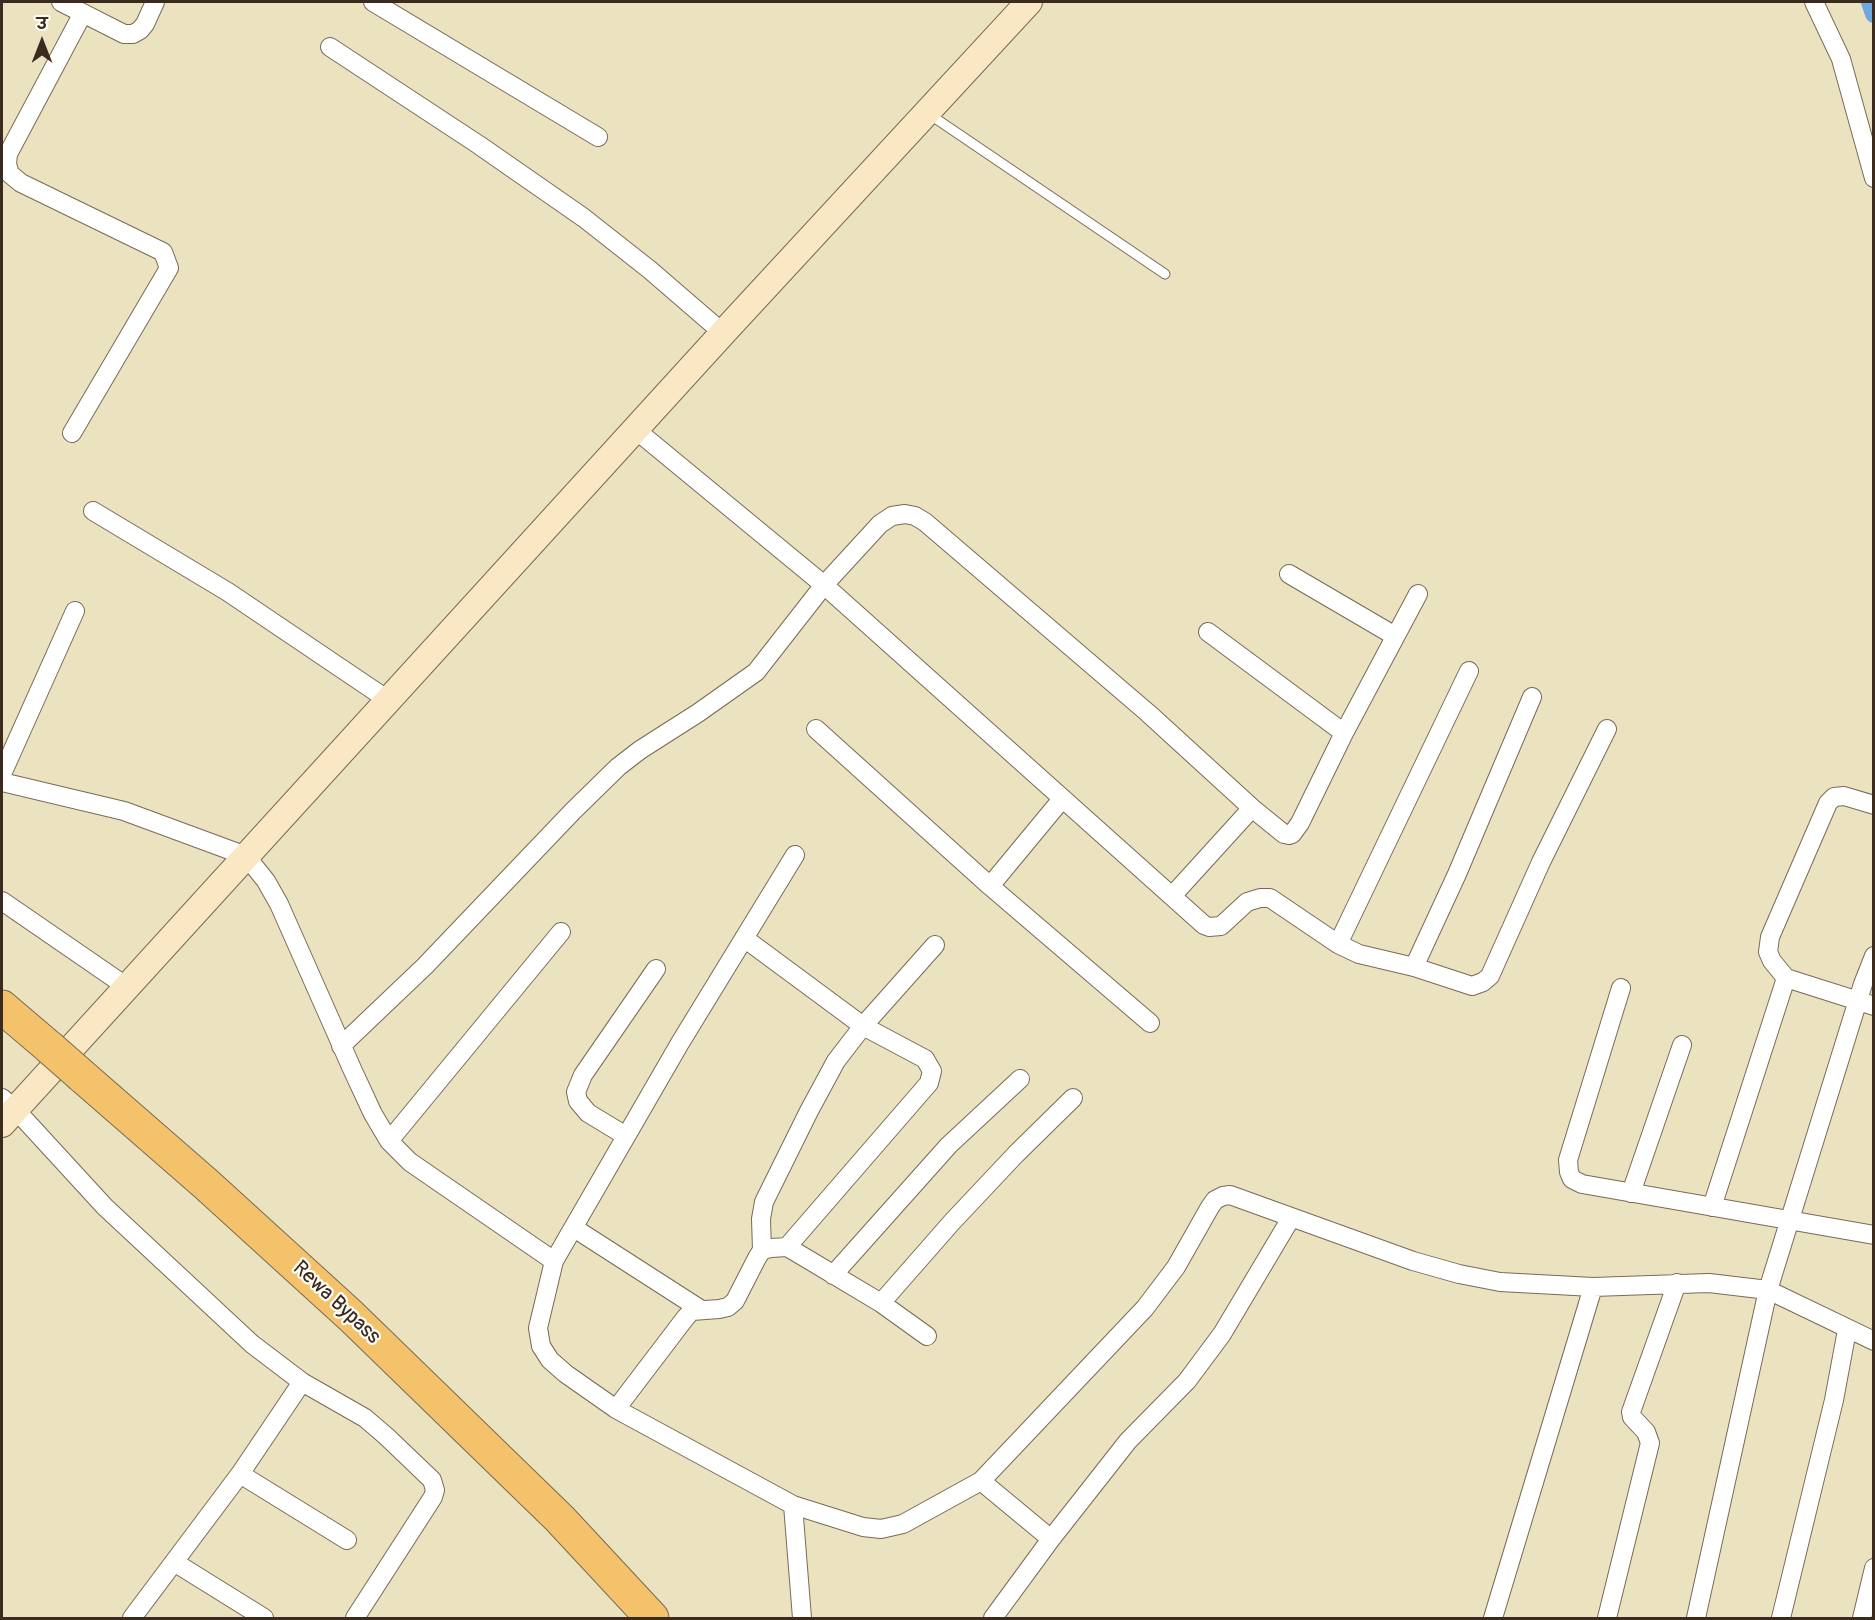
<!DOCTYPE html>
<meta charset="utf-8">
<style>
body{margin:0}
#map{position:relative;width:1875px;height:1620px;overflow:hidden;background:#ebe2c0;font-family:Pangolin,"Playpen Sans Deva",sans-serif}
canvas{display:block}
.frame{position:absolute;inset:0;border:3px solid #3b2a1e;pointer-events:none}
.north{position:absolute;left:12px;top:12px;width:60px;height:60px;-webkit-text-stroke:4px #fdfcf7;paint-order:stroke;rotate:0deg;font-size:16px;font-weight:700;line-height:24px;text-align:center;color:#3b2a1e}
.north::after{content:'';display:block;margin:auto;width:21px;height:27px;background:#3b2a1e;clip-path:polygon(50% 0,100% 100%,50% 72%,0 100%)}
</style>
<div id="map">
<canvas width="1875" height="1620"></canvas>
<div class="frame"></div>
<div class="north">उ</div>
</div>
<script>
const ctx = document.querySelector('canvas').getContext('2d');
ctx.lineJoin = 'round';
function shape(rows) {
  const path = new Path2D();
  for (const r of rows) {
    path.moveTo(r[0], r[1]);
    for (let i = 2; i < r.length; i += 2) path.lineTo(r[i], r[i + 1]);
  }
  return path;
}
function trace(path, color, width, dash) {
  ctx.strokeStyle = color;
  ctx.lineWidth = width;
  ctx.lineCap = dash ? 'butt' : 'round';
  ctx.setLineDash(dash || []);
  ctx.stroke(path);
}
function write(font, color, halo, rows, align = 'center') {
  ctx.font = font + ' Pangolin,sans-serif';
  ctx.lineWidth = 4.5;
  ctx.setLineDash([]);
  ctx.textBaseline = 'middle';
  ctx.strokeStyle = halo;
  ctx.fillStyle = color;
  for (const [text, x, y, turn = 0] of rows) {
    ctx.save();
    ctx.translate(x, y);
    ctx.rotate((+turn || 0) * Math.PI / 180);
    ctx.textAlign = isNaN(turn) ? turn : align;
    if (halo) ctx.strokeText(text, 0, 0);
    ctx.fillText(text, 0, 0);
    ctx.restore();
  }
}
const canal = shape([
 [1870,2,1874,14]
]);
const lane = shape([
 [929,114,1165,274]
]);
const street = shape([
 [61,2,124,34,133,34,140,30,145,24,155,2],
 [373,2,598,137],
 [1814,2,1841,59,1874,178],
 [330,47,479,145,584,218,650,270,723,333],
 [636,430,824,585,1204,925,1209,927,1221,926,1247,902,1260,898,1270,898,1338,944,1359,954,1414,967,1472,986,1483,982,1490,976,1541,862,1607,729],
 [72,433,169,268,163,252,21,183,10,174,7,164,8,154,83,13],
 [93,511,228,592,388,700],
 [1289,574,1395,636],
 [1208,632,1344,733],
 [816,729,990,886,1150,1023],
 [2,774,75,611],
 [2,782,124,811,246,856,266,881,279,904,353,1071,373,1114,389,1141,410,1162,554,1261],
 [1874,805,1844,796,1834,797,1828,803,1770,937,1768,952,1772,961,1786,978,1874,1006],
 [795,855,680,1043,554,1261,538,1328,541,1346,550,1360,566,1374,616,1409,793,1505,802,1618],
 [990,886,1062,799],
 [1172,896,1252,808],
 [2,901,127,987],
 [744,938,863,1026,925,1059,932,1071,929,1083,787,1247],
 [1338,944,1469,671],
 [1414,967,1457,874,1532,697],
 [1621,988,1568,1160,1569,1172,1572,1179,1582,1184,1874,1235],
 [341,1046,425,966,573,811,618,767,640,750,698,713,756,672,824,585,880,524,892,516,905,514,915,516,925,522,1148,713,1252,808,1284,834,1289,835,1292,834,1300,823,1344,733,1418,594],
 [2,1098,15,1109,105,1207,252,1344,302,1382,365,1418,386,1436,432,1480,435,1490,433,1497,355,1618],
 [626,1136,588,1113,578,1101,576,1092,583,1075,656,969],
 [389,1141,561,932],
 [1631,1193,1682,1045],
 [1712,1207,1786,978],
 [574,1228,700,1309],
 [762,1250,761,1219,764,1202,809,1111,836,1061,863,1026,935,945],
 [833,1275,949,1145,1020,1079],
 [881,1303,952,1222,1016,1154,1073,1098],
 [616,1409,686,1317,692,1311,719,1309,728,1307,735,1301,757,1258,762,1250,771,1248,787,1247,794,1251,881,1303,927,1336],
 [240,1474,347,1540],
 [981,1481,1051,1539],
 [793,1505,863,1527,881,1529,903,1524,981,1481,1145,1308,1176,1267,1210,1207,1215,1200,1223,1196,1230,1195,1413,1261,1459,1274,1500,1282,1593,1287,1709,1283,1768,1290,1874,1341],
 [174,1562,264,1618],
 [132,1618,240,1474,302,1382],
 [993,1618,1051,1539,1128,1441,1187,1381,1222,1334,1291,1218],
 [1493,1618,1593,1287],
 [1607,1618,1650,1443,1646,1432,1632,1417,1631,1412,1677,1283],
 [1696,1618,1768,1290,1863,984,1874,956],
 [1781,1618,1834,1400,1847,1330],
 [1862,1618,1874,1568]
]);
const secondary = shape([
 [2,1124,723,333,1029,2]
]);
const highway = shape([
 [2,1007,49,1047],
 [82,1076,206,1184,351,1316,560,1519,652,1618]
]);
const highwayBridge = shape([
 [49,1047,82,1076]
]);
const streetNames = [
 ["Rewa Bypass",336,1303,43]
];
trace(canal, '#6ea8de', 18);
trace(lane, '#796a57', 11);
trace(street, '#796a57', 20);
trace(secondary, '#796a57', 28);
trace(highway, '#796a57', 35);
trace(lane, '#fff', 9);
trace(street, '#fff', 18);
trace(secondary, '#fae7c3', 26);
trace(highway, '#f3c26a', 33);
trace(highwayBridge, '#796a57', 35, []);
trace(highwayBridge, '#f3c26a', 33);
write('21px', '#3b2a1e', '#fdfcf7', streetNames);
</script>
